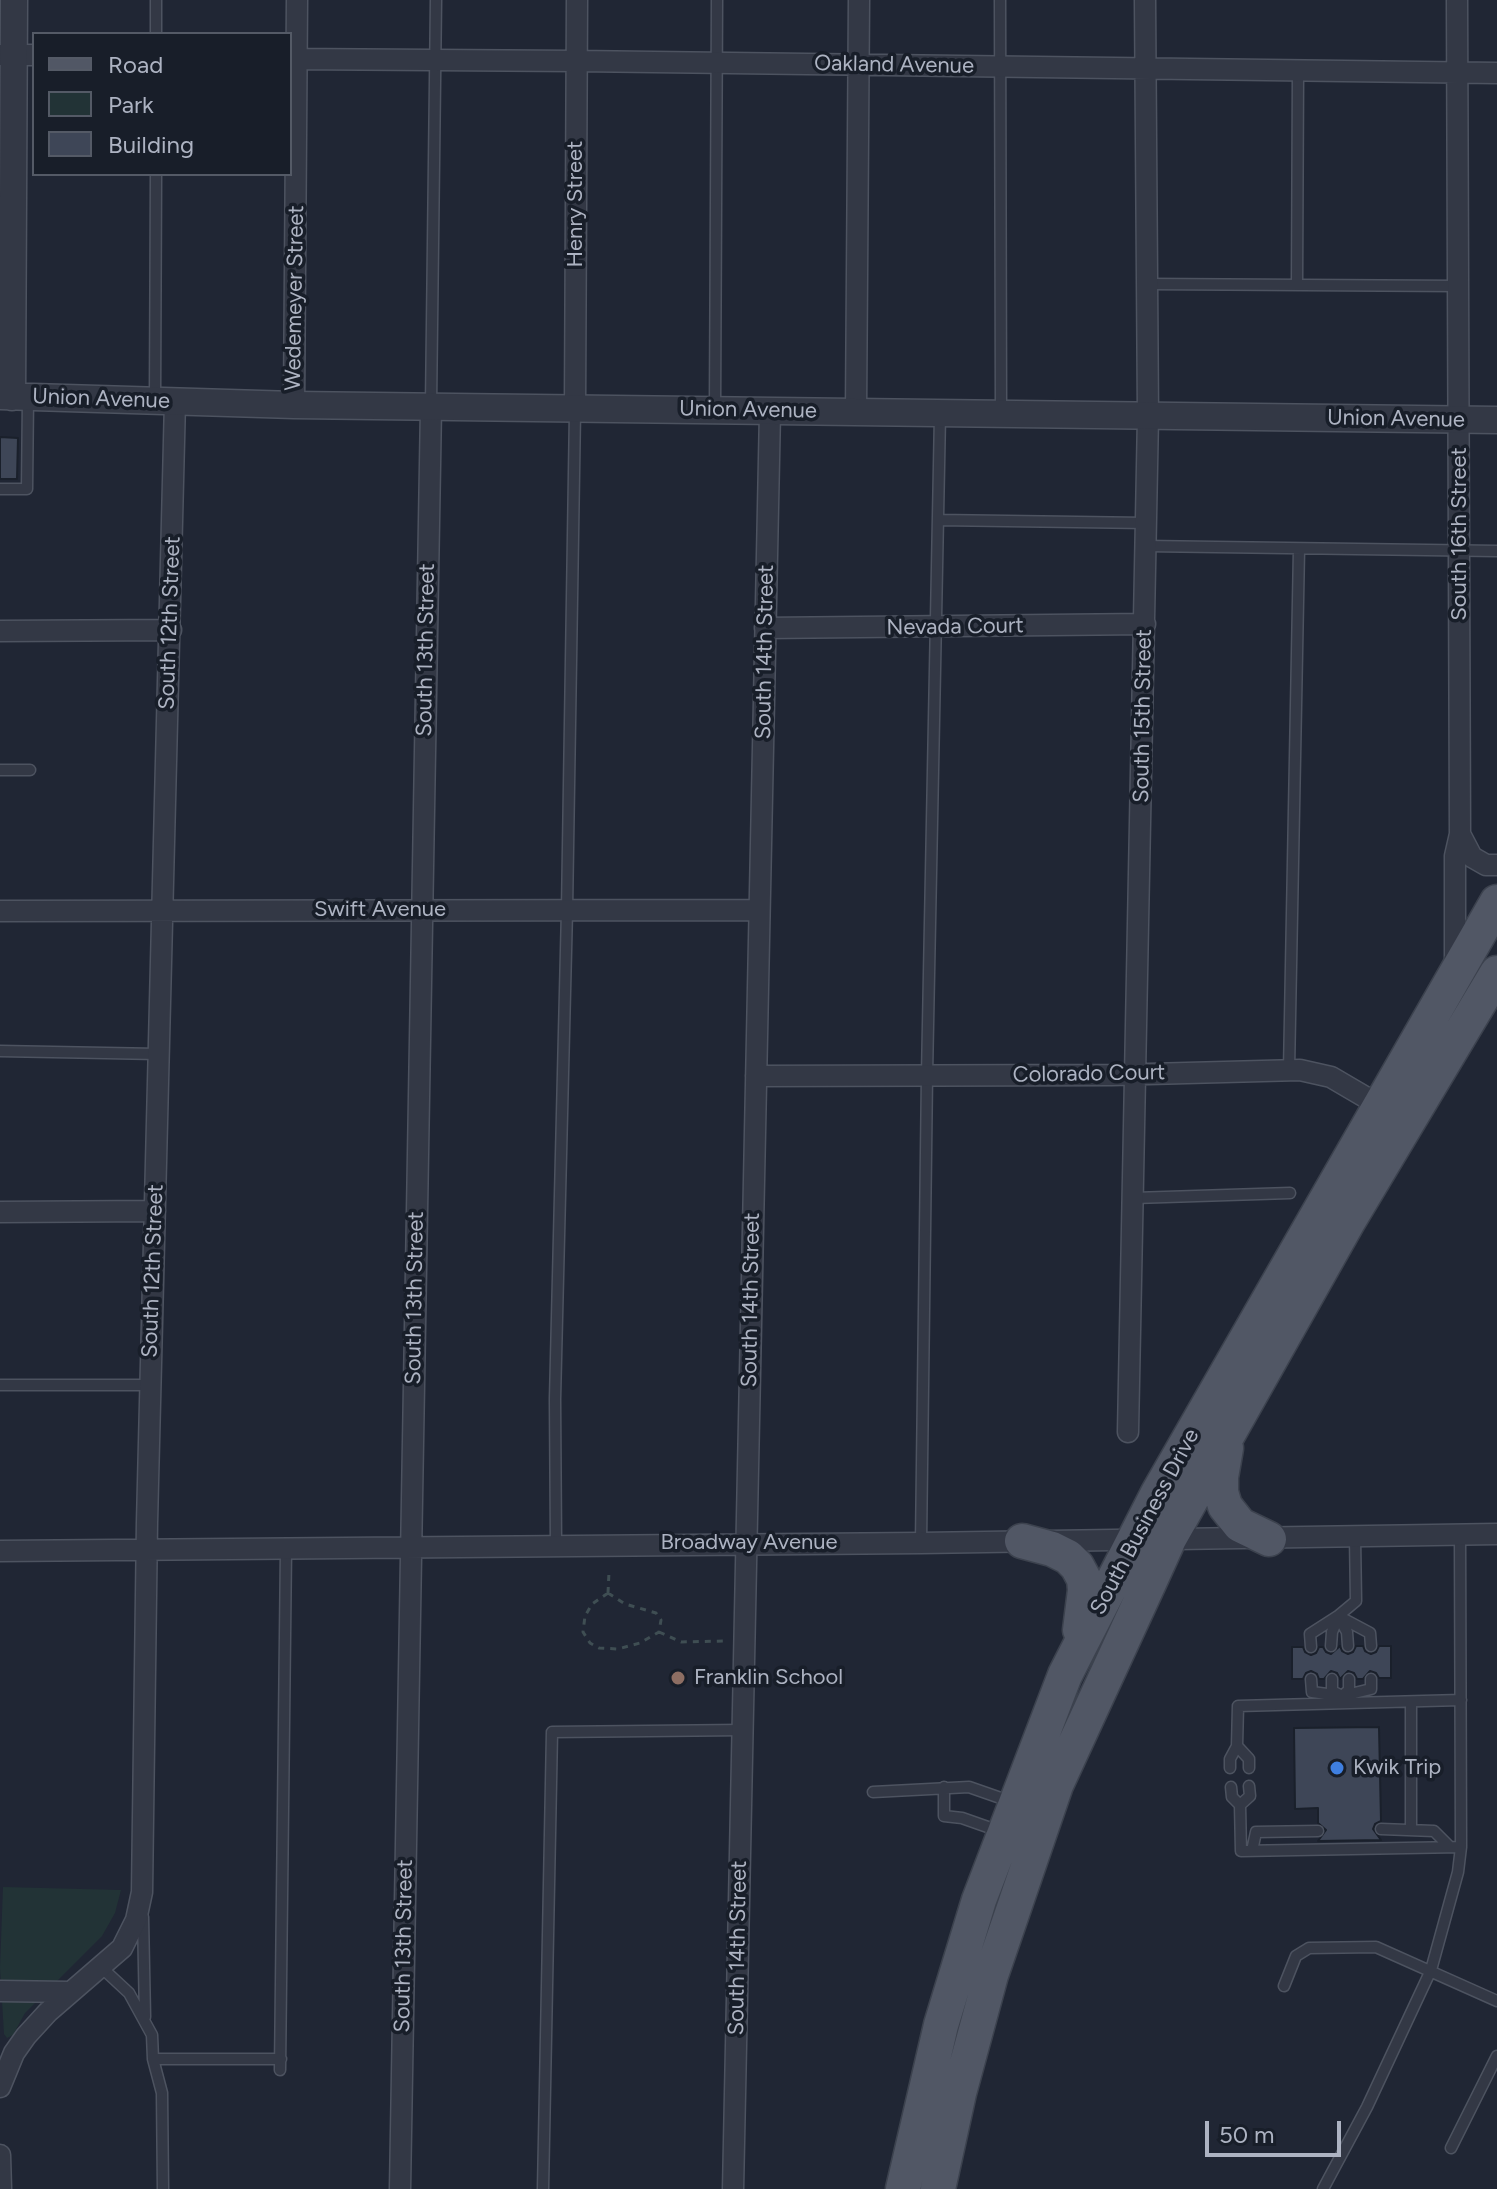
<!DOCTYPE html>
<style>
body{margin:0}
#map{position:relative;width:1497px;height:2189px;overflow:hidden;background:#202634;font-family:Figtree,sans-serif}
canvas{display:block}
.legend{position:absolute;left:32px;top:32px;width:260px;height:144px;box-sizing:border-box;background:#181e29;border:2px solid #545a66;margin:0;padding:10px 14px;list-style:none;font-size:24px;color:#adb3c2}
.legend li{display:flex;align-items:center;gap:16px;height:40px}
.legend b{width:40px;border:2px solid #545a66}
.scale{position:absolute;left:1205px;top:2121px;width:136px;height:36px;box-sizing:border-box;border:4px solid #adb3c2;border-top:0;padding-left:10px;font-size:24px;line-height:28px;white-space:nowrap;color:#adb3c2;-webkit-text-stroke:6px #181e29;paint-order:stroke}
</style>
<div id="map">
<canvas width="1497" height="2189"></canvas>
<ul class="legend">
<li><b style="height:10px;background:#515765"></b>Road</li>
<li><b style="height:22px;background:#223336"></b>Park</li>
<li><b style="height:22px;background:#3e4657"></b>Building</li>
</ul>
<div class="scale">50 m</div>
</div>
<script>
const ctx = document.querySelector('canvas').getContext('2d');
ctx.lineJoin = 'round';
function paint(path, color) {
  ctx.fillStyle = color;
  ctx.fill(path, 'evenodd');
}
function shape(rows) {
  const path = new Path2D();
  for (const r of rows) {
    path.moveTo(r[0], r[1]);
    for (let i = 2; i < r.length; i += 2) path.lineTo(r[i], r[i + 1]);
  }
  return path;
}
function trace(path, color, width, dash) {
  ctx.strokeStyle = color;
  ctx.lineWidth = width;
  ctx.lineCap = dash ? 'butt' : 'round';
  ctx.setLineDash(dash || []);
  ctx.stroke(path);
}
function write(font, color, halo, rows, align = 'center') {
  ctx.font = font + ' Figtree,sans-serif';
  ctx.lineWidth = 7;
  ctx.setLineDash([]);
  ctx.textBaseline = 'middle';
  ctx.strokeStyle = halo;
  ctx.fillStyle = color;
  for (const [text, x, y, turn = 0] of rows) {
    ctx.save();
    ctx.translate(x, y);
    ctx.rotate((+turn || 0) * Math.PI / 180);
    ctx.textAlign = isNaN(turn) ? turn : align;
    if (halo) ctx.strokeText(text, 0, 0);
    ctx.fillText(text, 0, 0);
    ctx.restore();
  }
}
const green = shape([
 [3,1887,121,1890,115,1913,102,1936,25,2013,13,2035,7,2038,4,2034,0,1968]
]);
const building = shape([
 [0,437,18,438,17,479,0,479,0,437],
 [1340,1646,1342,1651,1348,1654,1353,1652,1356,1646,1363,1646,1365,1651,1371,1654,1376,1652,1379,1646,1391,1646,1391,1678,1379,1678,1376,1673,1370,1671,1363,1679,1357,1679,1354,1673,1348,1671,1340,1679,1337,1673,1331,1671,1324,1679,1319,1679,1317,1674,1311,1671,1306,1673,1303,1679,1292,1679,1292,1647,1303,1647,1305,1652,1311,1655,1316,1653,1319,1647,1323,1647,1326,1652,1331,1654,1340,1646],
 [1379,1727,1381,1821,1375,1824,1373,1829,1381,1840,1318,1841,1326,1830,1318,1823,1318,1808,1295,1809,1294,1728,1379,1727]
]);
const path = shape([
 [608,1593,592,1604,585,1616,583,1632,590,1643,599,1648,618,1649,640,1643,659,1632],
 [608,1593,625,1604,656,1613,661,1620,659,1632],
 [608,1593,609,1572],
 [659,1632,681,1642,725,1641]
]);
const service = shape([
 [156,0,156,34],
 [1000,0,1001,414],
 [1148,284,1459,286],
 [1297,285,1298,71],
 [155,399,156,174],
 [431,406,436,0],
 [715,408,717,0],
 [0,489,27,489,28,398],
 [938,520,1146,523],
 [1146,546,1497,551],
 [0,770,30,770],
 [0,1051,158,1054],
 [1289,1070,1299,549],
 [1134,1198,1290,1193],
 [0,1385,150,1385],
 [1355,1537,1356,1601,1338,1616,1370,1633,1371,1646],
 [921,1543,927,1075,940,415],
 [556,1545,555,1399,567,910,575,411],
 [1339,1618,1347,1632,1348,1646],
 [1331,1646,1332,1632,1338,1618],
 [1311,1647,1310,1634,1338,1616],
 [1311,1679,1312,1692,1342,1696],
 [1332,1679,1332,1691,1340,1695],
 [1349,1679,1349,1690,1342,1696,1371,1689,1371,1679],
 [1411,1702,1411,1828],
 [1230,1768,1230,1759,1237,1746],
 [1249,1768,1249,1759,1237,1746,1238,1706,1461,1700],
 [1249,1786,1250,1796,1240,1805,1241,1851,1461,1847],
 [944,1787,944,1816,962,1818,999,1831],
 [1231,1787,1232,1797,1240,1805],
 [873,1792,969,1787,1012,1802],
 [1381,1829,1434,1831,1450,1847],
 [1252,1851,1256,1832,1318,1831],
 [143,1917,145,2017],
 [101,1967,129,1993,152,2035,153,2059,162,2093,163,2189],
 [1284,1986,1296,1956,1309,1948,1376,1947,1497,2001],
 [153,2059,281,2059],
 [280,2070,286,1549],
 [1451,2148,1497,2056],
 [543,2189,552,1732,743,1730],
 [1323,2189,1367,2107,1431,1970,1458,1872,1461,1847,1460,1535]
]);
const minor = shape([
 [0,55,34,55],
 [290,59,577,61,1497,73],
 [294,405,297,0],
 [575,408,577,0],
 [856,412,859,0],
 [765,628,1145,624],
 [0,631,171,630],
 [1460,834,1472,857,1486,865,1497,865],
 [0,911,759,910],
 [1455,967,1455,856,1460,834,1457,0],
 [756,1076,1111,1075,1300,1070,1331,1077,1389,1111],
 [0,1212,155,1211],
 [1128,1432,1148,416,1145,0],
 [0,1551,921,1543,1497,1534],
 [0,1991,70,1992],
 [0,2087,14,2053,26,2036,48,2012,122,1948,136,1920,142,1892,147,1522,175,401],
 [0,2155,1,2189],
 [400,2189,431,407],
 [733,2189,770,411]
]);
const tertiary = shape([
 [0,396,294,405,1497,420],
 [12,397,14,0]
]);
const primary = shape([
 [1226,1448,1221,1477,1221,1492,1225,1506,1240,1525,1269,1539],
 [1022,1541,1052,1549,1068,1557,1077,1566,1084,1579,1085,1590,1080,1630],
 [903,2189,941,2025,979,1900,1065,1675,1158,1493,1497,902],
 [938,2189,959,2093,991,1975,1056,1785,1150,1581,1169,1539,1349,1220,1497,973]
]);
const markers = [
 [678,1678,8,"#8d6e63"],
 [1337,1768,8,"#3f7fe0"]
];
const streetNames = [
 ["Oakland Avenue",894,65,1],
 ["Henry Street",576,204,-90],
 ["Wedemeyer Street",295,298,-89],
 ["Union Avenue",101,399,2],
 ["Union Avenue",748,410,1],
 ["Union Avenue",1396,419,1],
 ["South 16th Street",1460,534,-90],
 ["South 12th Street",170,623,-88],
 ["Nevada Court",955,627,-1],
 ["South 13th Street",426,650,-89],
 ["South 14th Street",765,652,-89],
 ["South 15th Street",1143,716,-89],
 ["Swift Avenue",380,910],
 ["Colorado Court",1089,1074,-1],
 ["South 12th Street",153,1271,-88],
 ["South 13th Street",415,1298,-89],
 ["South 14th Street",751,1300,-89],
 ["South Business Drive",1145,1522,-62],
 ["Broadway Avenue",749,1543],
 ["South 13th Street",404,1946,-89],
 ["South 14th Street",738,1948,-89]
];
const poiNames = [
 ["Franklin School",694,1678],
 ["Kwik Trip",1353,1768]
];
paint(green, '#223336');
paint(building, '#3e4657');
trace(building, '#1a202b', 2);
trace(service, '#4d5360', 13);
trace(minor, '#4d5360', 23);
trace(tertiary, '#4d5360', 29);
trace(primary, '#3c424e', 37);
trace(path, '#3f4e53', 3, [6, 6]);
trace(service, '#333845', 10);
trace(minor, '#333845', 20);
trace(tertiary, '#333845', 26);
trace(primary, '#515765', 34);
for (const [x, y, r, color] of markers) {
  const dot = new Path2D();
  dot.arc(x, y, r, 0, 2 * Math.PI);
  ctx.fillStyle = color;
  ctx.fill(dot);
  trace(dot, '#181e29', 3);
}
write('22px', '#adb3c2', '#181e29', streetNames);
write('22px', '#adb3c2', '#181e29', poiNames, 'left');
</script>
